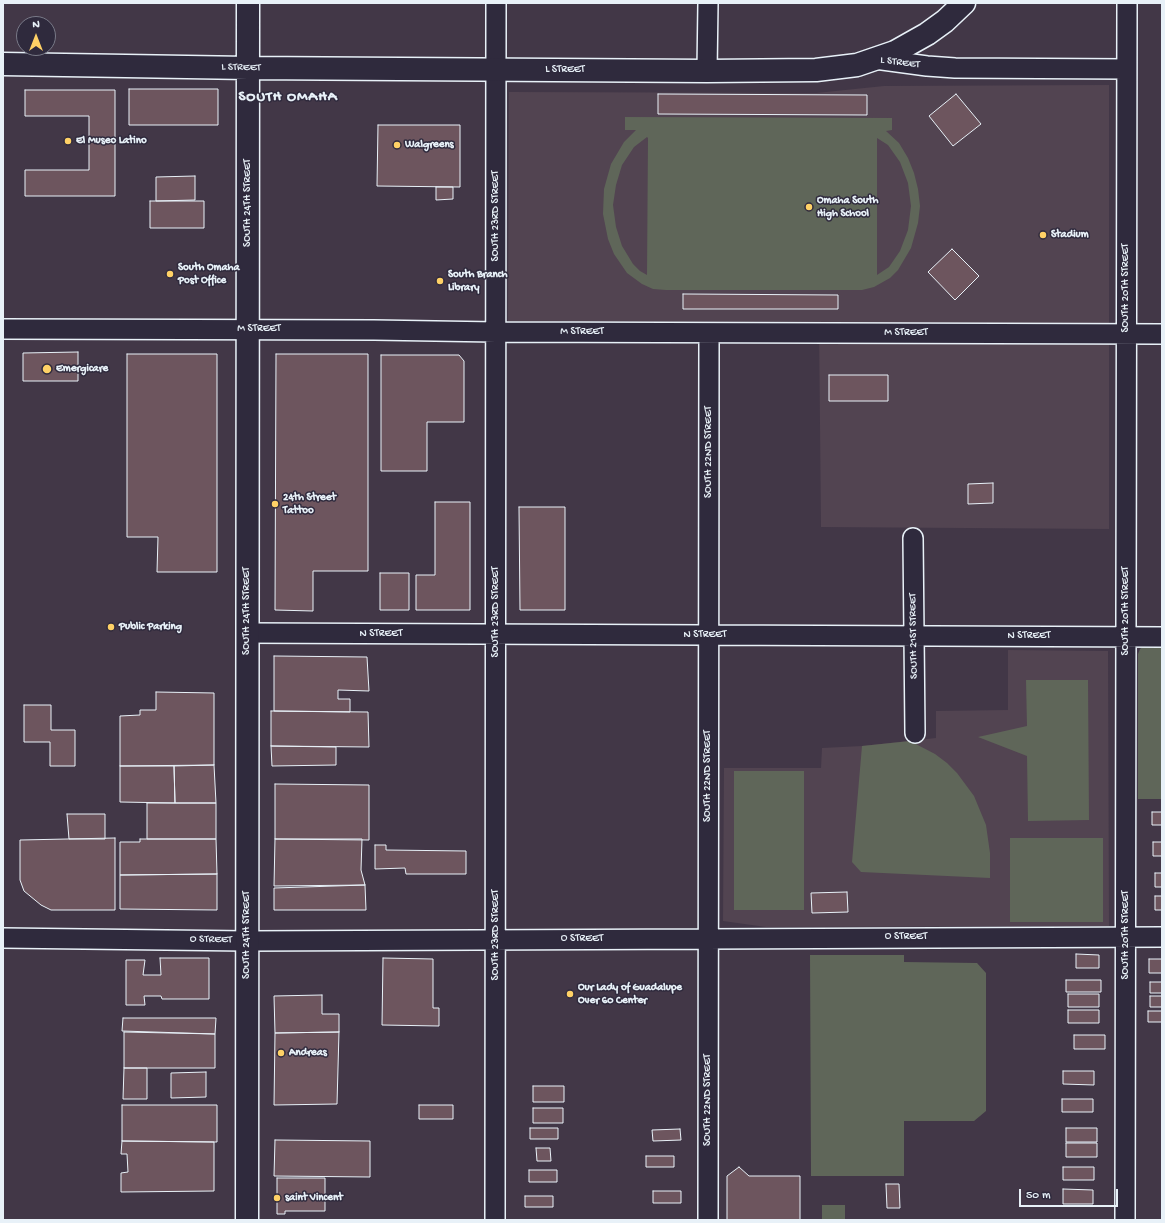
<!DOCTYPE html>
<style>
body{margin:0}
#map{position:relative;width:1165px;height:1223px;overflow:hidden;background:#423747;font-family:"Gochi Hand",sans-serif}
canvas{display:block}
.frame{position:absolute;inset:0;border:4px solid #e8f1f8;pointer-events:none}
.north{position:absolute;left:16px;top:16px;width:40px;height:40px;box-sizing:border-box;background:#2f2a3d;border:1px solid #797a88;border-radius:50%;rotate:0deg;font-size:11px;font-weight:700;line-height:16px;text-align:center;color:#e8f1f8}
.north::after{content:'';display:block;margin:auto;width:14px;height:18px;background:#ffd166;clip-path:polygon(50% 0,100% 100%,50% 72%,0 100%)}
.scale{position:absolute;left:1019px;top:1189px;width:99px;height:18px;box-sizing:border-box;border:2px solid #e8f1f8;border-top:0;padding-left:5px;font-size:12px;line-height:14px;white-space:nowrap;color:#e8f1f8;-webkit-text-stroke:3px #2f2a3d;paint-order:stroke}
</style>
<div id="map">
<canvas width="1165" height="1223"></canvas>
<div class="frame"></div>
<div class="north">N</div>
<div class="scale">50 m</div>
</div>
<script>
const ctx = document.querySelector('canvas').getContext('2d');
ctx.lineJoin = 'round';
function paint(path, color) {
  ctx.fillStyle = color;
  ctx.fill(path, 'evenodd');
}
function shape(rows) {
  const path = new Path2D();
  for (const r of rows) {
    path.moveTo(r[0], r[1]);
    for (let i = 2; i < r.length; i += 2) path.lineTo(r[i], r[i + 1]);
  }
  return path;
}
function trace(path, color, width, dash) {
  ctx.strokeStyle = color;
  ctx.lineWidth = width;
  ctx.lineCap = dash ? 'butt' : 'round';
  ctx.setLineDash(dash || []);
  ctx.stroke(path);
}
function write(font, color, halo, rows, align = 'center') {
  ctx.font = font + ' "Gochi Hand",sans-serif';
  ctx.lineWidth = 3;
  ctx.setLineDash([]);
  ctx.textBaseline = 'middle';
  ctx.strokeStyle = halo;
  ctx.fillStyle = color;
  for (const [text, x, y, turn = 0] of rows) {
    ctx.save();
    ctx.translate(x, y);
    ctx.rotate((+turn || 0) * Math.PI / 180);
    ctx.textAlign = isNaN(turn) ? turn : align;
    if (halo) ctx.strokeText(text, 0, 0);
    ctx.fillText(text, 0, 0);
    ctx.restore();
  }
}
const built = shape([
 [1109,85,1109,529,821,527,819,322,508,321,509,92,816,93,884,86],
 [1008,650,1108,651,1109,926,766,927,723,921,724,768,821,768,822,748,862,746,936,738,936,711,1008,710]
]);
const green = shape([
 [625,117,892,118,892,130,886,131,899,143,908,158,914,173,918,189,920,206,918,223,911,248,898,270,890,278,874,287,862,290,666,290,653,289,642,284,627,273,614,254,608,239,603,214,604,189,611,164,624,142,636,130,625,130],
 [647,137,648,138,647,275,640,271,633,264,622,246,616,227,613,205,616,185,622,165,634,147],
 [877,138,888,145,900,162,908,183,911,206,908,230,900,251,889,267,877,275],
 [1145,645,1162,645,1162,799,1138,799,1138,654,1140,649],
 [1026,680,1088,680,1089,820,1028,821,1027,756,978,737,1027,726],
 [910,741,935,754,947,763,957,773,974,796,986,825,990,853,990,878,861,872,852,862,862,746],
 [734,771,804,771,804,910,734,910],
 [1010,838,1103,838,1103,922,1010,922],
 [810,955,904,955,904,962,977,963,986,973,986,1111,974,1121,904,1121,904,1176,811,1176],
 [822,1205,845,1205,845,1220,822,1220]
]);
const building = shape([
 [129,89,218,89,218,125,129,125,129,89],
 [25,90,115,90,115,196,25,196,25,170,89,170,89,116,25,116,25,90],
 [658,94,867,95,867,115,658,114,658,94],
 [956,94,981,124,953,146,929,116,956,94],
 [378,125,460,125,460,187,377,186,378,125],
 [195,176,195,200,156,201,156,177,195,176],
 [436,187,453,187,453,199,436,200,436,187],
 [150,201,204,201,204,228,150,228,150,201],
 [952,249,979,276,955,300,928,272,952,249],
 [683,294,838,295,838,309,683,309,683,294],
 [78,352,78,381,23,381,23,353,78,352],
 [127,354,217,354,217,572,157,572,158,537,127,537,127,354],
 [276,354,368,354,368,571,313,571,313,611,275,610,276,354],
 [381,355,459,355,464,361,464,422,427,422,427,471,381,471,381,355],
 [829,375,888,375,888,401,829,401,829,375],
 [993,483,993,503,968,504,968,484,993,483],
 [435,502,470,502,470,610,416,610,416,575,435,575,435,502],
 [519,507,565,507,565,610,520,610,519,507],
 [380,573,409,573,409,610,380,610,380,573],
 [274,656,367,657,369,691,338,690,338,699,350,699,350,712,274,711,274,656],
 [156,692,214,693,214,765,120,766,120,716,140,715,140,710,156,710,156,692],
 [24,705,51,705,51,730,75,730,75,766,50,766,50,742,24,742,24,705],
 [271,711,368,712,369,747,271,746,271,711],
 [271,746,336,747,336,765,272,766,271,746],
 [214,765,216,803,175,803,174,766,214,765],
 [120,766,174,766,175,803,120,802,120,766],
 [275,784,369,785,369,840,275,839,275,784],
 [147,803,216,803,216,839,147,839,147,803],
 [1152,812,1162,812,1162,825,1152,825,1152,812],
 [67,814,105,814,105,839,69,839,67,814],
 [115,838,115,910,51,910,41,905,24,891,20,880,20,840,115,838],
 [140,839,216,839,217,874,120,875,120,842,140,842,140,839],
 [275,839,362,839,361,870,365,885,274,886,275,839],
 [1153,842,1162,842,1162,856,1153,856,1153,842],
 [375,845,386,845,386,850,466,851,466,874,406,874,405,868,375,869,375,845],
 [1155,873,1162,873,1162,887,1155,887,1155,873],
 [217,874,217,910,120,909,120,875,217,874],
 [365,885,366,910,274,910,274,888,365,885],
 [847,892,848,912,812,913,811,893,847,892],
 [1155,896,1162,896,1162,910,1155,910,1155,896],
 [1076,954,1099,955,1099,968,1076,968,1076,954],
 [160,958,209,958,209,999,162,999,161,996,144,996,145,1005,126,1005,126,960,145,960,143,975,161,975,160,958],
 [383,958,433,959,433,1008,439,1008,439,1026,382,1025,383,958],
 [1149,959,1162,959,1162,973,1149,973,1149,959],
 [1066,980,1101,980,1101,992,1066,992,1066,980],
 [1150,982,1162,982,1162,993,1150,993,1150,982],
 [1068,994,1099,994,1099,1007,1068,1007,1068,994],
 [322,995,322,1014,339,1014,339,1032,275,1033,274,996,322,995],
 [1150,996,1162,996,1162,1007,1150,1007,1150,996],
 [1068,1010,1099,1010,1099,1023,1068,1023,1068,1010],
 [1148,1011,1162,1011,1162,1022,1148,1022,1148,1011],
 [123,1018,216,1018,215,1034,122,1031,123,1018],
 [124,1032,215,1034,215,1068,124,1068,124,1032],
 [339,1032,337,1104,274,1105,275,1033,339,1032],
 [1074,1035,1105,1035,1105,1049,1074,1049,1074,1035],
 [124,1068,147,1068,147,1099,123,1099,124,1068],
 [1063,1071,1094,1071,1094,1085,1063,1084,1063,1071],
 [206,1072,206,1097,171,1098,171,1073,206,1072],
 [533,1086,564,1086,564,1102,533,1102,533,1086],
 [1062,1099,1093,1099,1093,1112,1062,1112,1062,1099],
 [122,1105,217,1105,217,1142,122,1141,122,1105],
 [419,1105,453,1105,453,1119,419,1119,419,1105],
 [533,1108,563,1108,563,1123,533,1123,533,1108],
 [530,1128,558,1128,558,1139,530,1139,530,1128],
 [1066,1128,1097,1128,1097,1142,1066,1142,1066,1128],
 [680,1129,681,1140,653,1141,652,1130,680,1129],
 [275,1140,370,1141,370,1177,274,1176,275,1140],
 [122,1141,214,1142,214,1191,121,1192,121,1173,128,1172,127,1154,121,1154,122,1141],
 [1066,1143,1097,1143,1097,1157,1066,1157,1066,1143],
 [536,1148,550,1148,551,1161,537,1161,536,1148],
 [646,1156,674,1156,674,1167,646,1167,646,1156],
 [739,1167,749,1176,800,1176,800,1220,727,1220,727,1176,739,1167],
 [1063,1167,1094,1167,1094,1180,1063,1180,1063,1167],
 [529,1170,557,1170,557,1182,529,1182,529,1170],
 [277,1178,325,1178,325,1211,285,1211,285,1214,277,1214,277,1178],
 [886,1184,899,1184,900,1208,887,1208,886,1184],
 [1063,1189,1093,1190,1093,1204,1063,1204,1063,1189],
 [653,1191,681,1191,681,1203,653,1203,653,1191],
 [525,1196,553,1196,553,1207,525,1207,525,1196]
]);
const minor = shape([
 [875,59,927,66,955,68,1126,69],
 [707,71,708,3],
 [3,329,374,330,496,332,1162,334],
 [913,538,915,733],
 [247,633,1162,637],
 [3,938,247,941,1162,937],
 [495,1220,496,3],
 [708,1220,709,333],
 [1125,1220,1127,3]
]);
const major = shape([
 [3,64,248,68,707,71,816,70,857,65,895,52,927,34,945,21,964,3],
 [247,1220,248,3]
]);
const markers = [
 [68,141,4,"#ffd166"],
 [397,145,4,"#ffd166"],
 [809,207,4,"#ffd166"],
 [1043,235,4,"#ffd166"],
 [170,274,4,"#ffd166"],
 [440,281,4,"#ffd166"],
 [47,369,5,"#ffd166"],
 [275,504,4,"#ffd166"],
 [111,627,4,"#ffd166"],
 [570,994,4,"#ffd166"],
 [281,1053,4,"#ffd166"],
 [277,1198,4,"#ffd166"]
];
const streetNames = [
 ["L STREET",900,63,7],
 ["L STREET",241,68,1],
 ["L STREET",565,70],
 ["SOUTH 24TH STREET",248,203,-90],
 ["SOUTH 23RD STREET",496,216,-90],
 ["SOUTH 20TH STREET",1126,288,-90],
 ["M STREET",259,329],
 ["M STREET",582,332],
 ["M STREET",906,333],
 ["SOUTH 22ND STREET",709,452,-90],
 ["SOUTH 24TH STREET",247,611,-90],
 ["SOUTH 20TH STREET",1126,611,-90],
 ["SOUTH 23RD STREET",496,612,-90],
 ["N STREET",381,634],
 ["N STREET",705,635],
 ["SOUTH 21ST STREET",914,636,-91],
 ["N STREET",1029,636],
 ["SOUTH 22ND STREET",708,776,-90],
 ["SOUTH 24TH STREET",247,935,-90],
 ["SOUTH 23RD STREET",496,935,-90],
 ["SOUTH 20TH STREET",1126,935,-90],
 ["O STREET",906,937],
 ["O STREET",582,939],
 ["O STREET",211,940,1],
 ["SOUTH 22ND STREET",708,1100,-90]
];
const poiNames = [
 ["El Museo Latino",76,141],
 ["Walgreens",405,145],
 ["Omaha South",817,201],
 ["High School",817,214],
 ["Stadium",1051,235],
 ["South Omaha",178,268],
 ["Post Office",178,281],
 ["South Branch",448,275],
 ["Library",448,288],
 ["Emergicare",56,369],
 ["24th Street",283,498],
 ["Tattoo",283,511],
 ["Public Parking",119,627],
 ["Our Lady of Guadalupe",578,988],
 ["Over 60 Center",578,1001],
 ["Andreas",289,1053],
 ["saint Vincent",285,1198]
];
const districtNames = [
 ["SOUTH OMAHA",288,98]
];
paint(built, '#524451');
paint(green, '#5f6659');
paint(building, '#6d555e');
trace(building, '#e8f1f8', 1);
trace(minor, '#e8f1f8', 22);
trace(major, '#e8f1f8', 25);
trace(minor, '#2f2a3d', 19);
trace(major, '#2f2a3d', 22);
for (const [x, y, r, color] of markers) {
  const dot = new Path2D();
  dot.arc(x, y, r, 0, 2 * Math.PI);
  ctx.fillStyle = color;
  ctx.fill(dot);
  trace(dot, '#2f2a3d', 1.5);
}
write('11px', '#e8f1f8', '#2f2a3d', streetNames);
write('bold 11px', '#e8f1f8', '#2f2a3d', poiNames, 'left');
ctx.letterSpacing = '1px';
write('bold 15px', '#e8f1f8', '#2f2a3d', districtNames);
ctx.letterSpacing = '0px';
</script>
